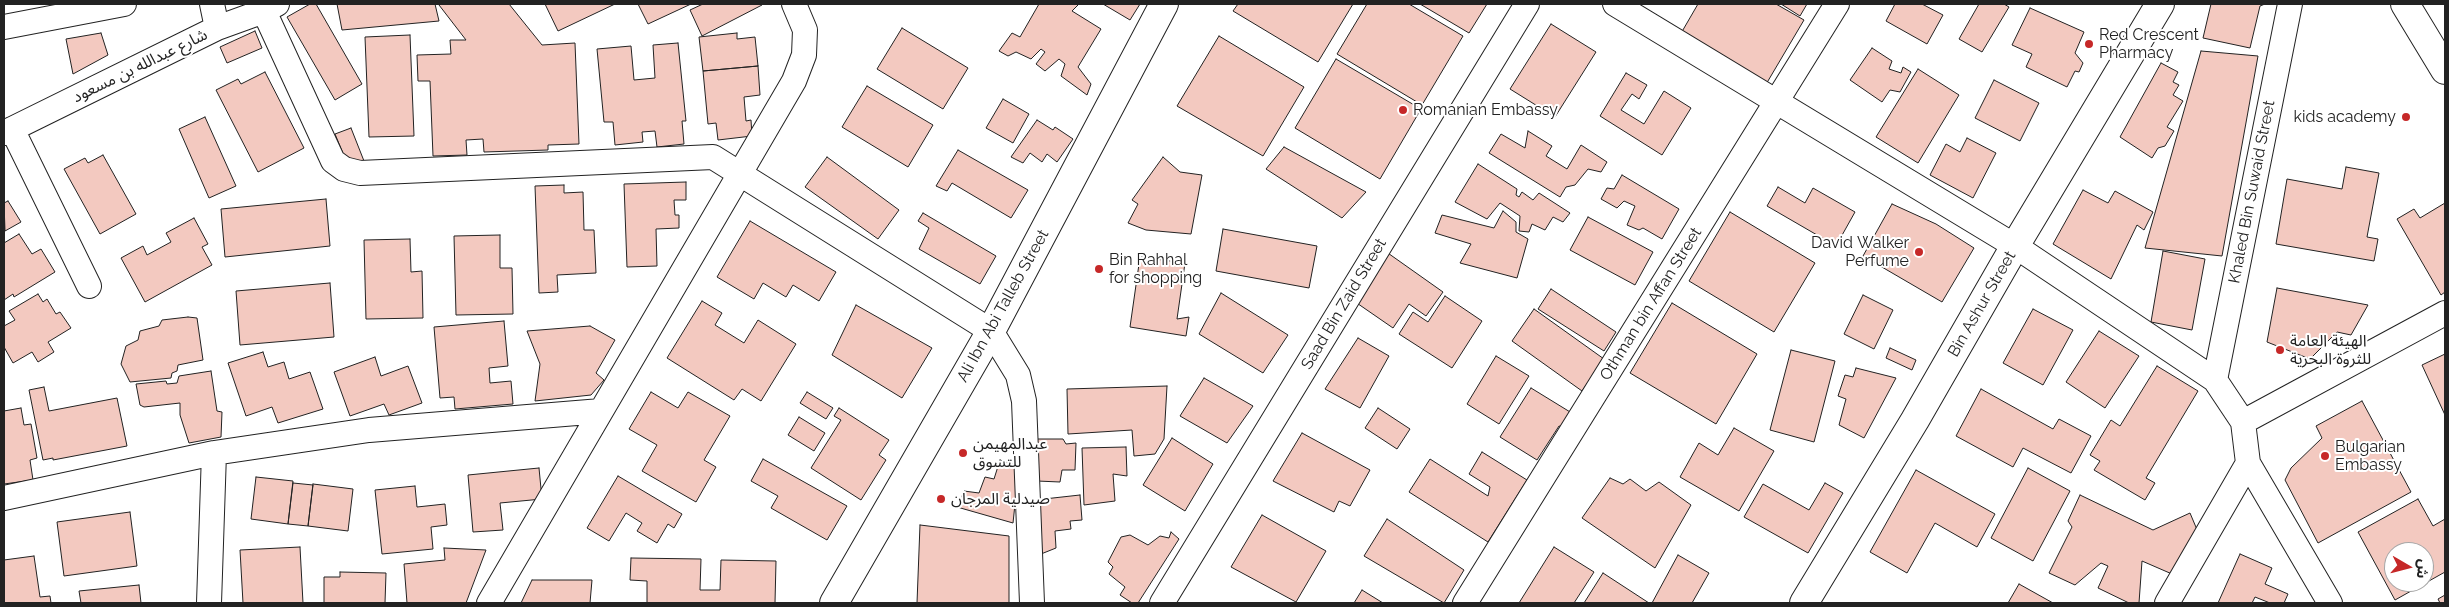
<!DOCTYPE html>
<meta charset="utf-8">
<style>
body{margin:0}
#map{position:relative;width:2449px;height:607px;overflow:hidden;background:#fff;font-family:Raleway,"Noto Sans Arabic",sans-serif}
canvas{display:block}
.frame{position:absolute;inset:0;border:5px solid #222;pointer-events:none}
.north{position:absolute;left:2384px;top:542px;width:50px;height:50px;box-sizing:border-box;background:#fff;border:1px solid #a7a7a7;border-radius:50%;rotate:98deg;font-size:14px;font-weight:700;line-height:20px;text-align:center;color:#222}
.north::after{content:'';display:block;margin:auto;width:18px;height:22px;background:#c62828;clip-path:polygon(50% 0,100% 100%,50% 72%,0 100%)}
</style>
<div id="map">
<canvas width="2449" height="607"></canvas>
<div class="frame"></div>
<div class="north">ش</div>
</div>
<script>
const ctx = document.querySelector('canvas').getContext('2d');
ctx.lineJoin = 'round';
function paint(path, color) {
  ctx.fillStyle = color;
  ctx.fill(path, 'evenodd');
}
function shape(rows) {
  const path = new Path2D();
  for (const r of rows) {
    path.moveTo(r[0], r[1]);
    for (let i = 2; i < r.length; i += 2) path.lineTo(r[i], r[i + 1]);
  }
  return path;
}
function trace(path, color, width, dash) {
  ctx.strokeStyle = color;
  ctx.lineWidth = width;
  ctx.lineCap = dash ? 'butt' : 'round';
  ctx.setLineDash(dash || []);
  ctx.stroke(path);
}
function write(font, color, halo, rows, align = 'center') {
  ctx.font = font + ' Raleway,"Noto Sans Arabic",sans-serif';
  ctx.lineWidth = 4;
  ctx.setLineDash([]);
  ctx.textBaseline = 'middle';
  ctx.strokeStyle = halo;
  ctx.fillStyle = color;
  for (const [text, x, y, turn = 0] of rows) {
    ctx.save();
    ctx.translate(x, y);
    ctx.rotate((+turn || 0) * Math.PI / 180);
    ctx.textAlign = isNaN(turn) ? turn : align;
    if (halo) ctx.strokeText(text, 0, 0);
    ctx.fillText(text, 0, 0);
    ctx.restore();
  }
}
const building = shape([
 [310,4,316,4,362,84,335,100,287,17,310,4],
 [337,4,435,4,439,21,342,30,337,4],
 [441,4,509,4,542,45,575,43,579,144,548,145,548,150,484,152,483,139,466,140,467,155,433,156,430,81,418,81,417,55,451,54,450,40,466,40,439,5,441,4],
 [545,4,615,4,558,31,545,4],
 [638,4,691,4,648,24,638,4],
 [703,4,761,4,762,5,702,36,690,10,703,4],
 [1039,4,1079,4,1072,11,1101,29,1078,67,1091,84,1087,95,1061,76,1065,64,1059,59,1045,71,1036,64,1045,52,1041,49,1031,59,1016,52,1008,56,999,51,1012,33,1020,37,1039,4],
 [1103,4,1140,4,1130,20,1103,4],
 [1238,4,1353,4,1318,62,1233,11,1238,4],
 [1367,4,1409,4,1463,36,1422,105,1337,54,1367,4],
 [1420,4,1487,4,1469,33,1420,4],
 [1698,4,1776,4,1804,20,1765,86,1680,35,1698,4],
 [1781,4,1807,4,1800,16,1781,4],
 [1895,4,1922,4,1943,15,1927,44,1886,21,1895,4],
 [1979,4,2004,4,2009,7,1982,52,1959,39,1979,4],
 [2211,4,2265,4,2260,6,2250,48,2203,38,2211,4],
 [2030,8,2084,32,2075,53,2083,63,2079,72,2075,71,2067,87,2026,67,2032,54,2012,45,2030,8],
 [1551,24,1596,52,1555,117,1510,89,1551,24],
 [902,28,968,68,943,109,877,69,902,28],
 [255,31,262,48,227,63,220,47,255,31],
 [101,33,108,55,73,74,66,39,101,33],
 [737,33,737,39,755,37,758,66,703,71,699,37,737,33],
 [410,35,414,136,369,137,365,37,410,35],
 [1219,36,1304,87,1263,156,1177,106,1219,36],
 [678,43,686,121,682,121,684,144,657,147,655,131,642,132,643,142,615,145,613,122,604,122,597,49,631,46,634,80,655,78,653,45,678,43],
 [1872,48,1892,61,1889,69,1901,73,1903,67,1911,72,1900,92,1890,90,1882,102,1850,80,1872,48],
 [2201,51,2258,56,2222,256,2145,248,2201,51],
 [1336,59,1421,109,1380,179,1295,128,1336,59],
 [2161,63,2178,72,2173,82,2179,85,2173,95,2183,101,2167,127,2174,131,2165,146,2158,148,2152,158,2120,137,2161,63],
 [758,66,760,95,744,97,746,121,751,120,752,136,718,140,716,123,708,124,703,71,758,66],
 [1918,69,1959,95,1918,163,1876,137,1918,69],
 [265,72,304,148,258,172,216,90,238,79,241,84,265,72],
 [1626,73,1647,85,1639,99,1632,94,1621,110,1644,124,1664,91,1691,108,1662,155,1600,116,1626,73],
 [1994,80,2039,103,2020,141,1975,118,1994,80],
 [867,86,933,125,908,167,842,127,867,86],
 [1003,99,1029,114,1013,143,986,128,1003,99],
 [205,117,236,186,209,198,179,129,205,117],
 [1037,120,1053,130,1055,127,1073,139,1057,162,1047,154,1042,162,1030,153,1023,163,1011,157,1037,120],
 [351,128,364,161,349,168,335,134,351,128],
 [1528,131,1552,146,1546,156,1567,169,1581,145,1607,162,1601,172,1588,169,1575,185,1566,187,1560,197,1489,153,1501,134,1525,148,1528,131],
 [1967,138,1996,153,1973,198,1930,175,1946,144,1960,152,1967,138],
 [1284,147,1366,192,1342,218,1266,169,1284,147],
 [958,150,1028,190,1011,218,952,183,947,191,936,186,958,150],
 [103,155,136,214,100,234,64,169,85,158,88,163,103,155],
 [827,157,899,210,878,239,805,187,827,157],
 [1163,157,1180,172,1202,175,1191,234,1146,230,1128,223,1138,204,1132,200,1163,157],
 [1478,164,1517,189,1516,195,1519,197,1522,192,1533,200,1539,193,1570,213,1563,222,1553,217,1545,230,1532,224,1529,232,1519,231,1520,216,1500,203,1487,219,1455,202,1478,164],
 [2346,167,2379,173,2367,237,2378,239,2374,261,2276,244,2287,179,2342,189,2346,167],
 [1622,175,1679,209,1662,239,1643,228,1639,230,1627,225,1635,206,1624,201,1617,208,1601,199,1607,188,1614,189,1622,175],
 [686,182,686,200,674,200,675,215,679,215,679,228,656,229,657,266,627,267,624,184,686,182],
 [564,185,564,193,583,192,584,230,594,230,596,273,557,275,558,292,539,293,535,186,564,185],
 [1778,187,1805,203,1813,188,1855,212,1836,246,1767,206,1778,187],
 [2083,190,2108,203,2115,191,2153,212,2144,230,2137,225,2111,279,2053,244,2083,190],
 [326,199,330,246,225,257,221,209,326,199],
 [8,201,21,222,5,231,4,203,8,201],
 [2445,203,2445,292,2441,295,2397,219,2414,209,2420,218,2445,203],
 [1892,204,1936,224,1974,248,1942,302,1863,256,1892,204],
 [1503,211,1516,222,1516,232,1528,239,1517,278,1460,263,1471,244,1435,233,1442,215,1494,228,1503,211],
 [1730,212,1815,263,1774,332,1689,281,1730,212],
 [923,213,996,256,980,284,919,249,929,228,918,221,923,213],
 [1588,217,1653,252,1635,285,1570,250,1588,217],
 [194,218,208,244,202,247,212,265,145,302,121,258,143,246,147,255,171,242,166,233,194,218],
 [750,221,836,272,819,301,793,285,786,297,763,283,754,299,717,277,750,221],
 [1223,229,1317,246,1309,288,1216,271,1223,229],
 [19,234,32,254,41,249,55,272,14,297,13,294,4,300,4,243,19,234],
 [500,235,500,268,512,268,513,314,456,315,454,236,500,235],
 [410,239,411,272,422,271,423,318,366,319,364,240,410,239],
 [1385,251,1443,292,1426,316,1409,304,1393,328,1351,299,1385,251],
 [2163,251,2205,259,2192,330,2151,322,2163,251],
 [1140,257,1185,263,1177,319,1189,317,1186,336,1130,327,1140,257],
 [330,283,334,337,240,345,236,291,330,283],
 [2277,288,2368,305,2351,335,2337,332,2310,359,2267,342,2277,288],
 [1551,289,1616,332,1604,351,1538,309,1551,289],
 [1221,293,1288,335,1263,373,1199,334,1221,293],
 [38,294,43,302,47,299,56,314,60,312,71,328,48,342,54,352,38,362,32,352,13,363,4,347,4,326,15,320,9,311,38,294],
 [1863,295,1893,310,1874,349,1844,334,1863,295],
 [1445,296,1482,321,1452,368,1399,334,1413,312,1428,322,1445,296],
 [702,301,722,313,715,325,744,343,758,320,796,344,761,401,742,389,734,400,667,358,702,301],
 [1672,303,1757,354,1716,424,1630,373,1672,303],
 [856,305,932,348,902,398,832,355,856,305],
 [1534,309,1604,359,1582,391,1512,341,1534,309],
 [2033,309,2073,330,2043,385,2003,363,2033,309],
 [188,317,197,318,203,360,178,365,177,371,172,373,171,378,130,382,121,364,126,346,138,340,140,331,159,326,162,320,188,317],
 [504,321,508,366,489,368,490,383,511,381,513,404,455,409,454,397,440,398,434,327,504,321],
 [590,326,615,340,596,373,604,380,591,395,535,401,540,364,527,331,590,326],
 [2099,331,2139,356,2105,408,2066,382,2099,331],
 [1358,338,1389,356,1360,408,1325,389,1358,338],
 [1890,348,1916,360,1912,370,1886,358,1890,348],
 [1791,350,1835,361,1814,442,1770,430,1791,350],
 [263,352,268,367,284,362,289,379,310,372,323,409,278,423,272,407,246,416,228,363,263,352],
 [2445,354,2445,415,2422,365,2445,354],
 [1496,356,1529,376,1499,424,1467,404,1496,356],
 [375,357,381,376,408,366,422,403,389,415,384,404,350,416,334,372,375,357],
 [2157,366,2198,391,2146,478,2155,483,2145,500,2094,470,2100,461,2090,455,2111,420,2120,426,2157,366],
 [1856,368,1896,378,1864,438,1839,425,1846,399,1838,396,1845,375,1853,377,1856,368],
 [211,371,217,411,222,412,221,437,189,443,180,415,180,403,144,407,140,405,136,384,166,381,167,384,177,383,179,376,211,371],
 [1204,378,1253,406,1227,443,1180,416,1204,378],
 [1167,386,1164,439,1155,454,1134,456,1132,430,1068,434,1067,389,1167,386],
 [44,387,49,411,117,398,127,446,53,460,53,458,43,460,29,390,44,387],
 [1531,388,1575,415,1567,428,1559,426,1537,460,1500,437,1531,388],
 [1981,389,2053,429,2059,419,2091,436,2071,473,2023,448,2013,467,1956,436,1981,389],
 [651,392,678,408,688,392,730,416,704,460,716,467,696,502,642,471,657,445,629,429,651,392],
 [807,392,833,408,826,419,800,403,807,392],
 [2362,401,2411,492,2318,543,2285,480,2291,468,2322,438,2316,426,2362,401],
 [21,408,24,425,31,424,37,458,30,460,33,480,4,484,4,411,21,408],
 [839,408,889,440,879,455,886,460,861,500,811,468,841,420,834,416,839,408],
 [1378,408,1410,429,1397,449,1365,428,1378,408],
 [799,417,825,433,814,451,788,435,799,417],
 [1734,428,1774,451,1739,511,1680,477,1699,443,1718,455,1734,428],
 [1302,433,1370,470,1350,506,1339,501,1334,512,1273,481,1302,433],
 [1172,438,1213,464,1185,511,1143,485,1172,438],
 [1037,439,1063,439,1066,444,1076,443,1075,470,1062,470,1060,482,1037,481,1037,439],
 [1126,447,1127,476,1113,474,1115,501,1084,505,1082,448,1126,447],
 [1482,452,1527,480,1488,542,1409,492,1430,459,1488,496,1490,487,1469,474,1482,452],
 [763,459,847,506,827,540,771,508,778,496,751,481,763,459],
 [1000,460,1019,466,1013,523,957,507,964,491,979,493,985,477,994,479,1000,460],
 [539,468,542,499,500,503,503,530,473,532,468,475,539,468],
 [2028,468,2070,491,2033,561,1991,538,2028,468],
 [1916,470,1995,514,1977,547,1935,523,1907,573,1870,552,1916,470],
 [618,476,682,514,674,528,668,524,657,543,637,531,642,523,626,513,609,541,587,528,618,476],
 [256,477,293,481,288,524,251,519,256,477],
 [1610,478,1623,484,1630,479,1646,491,1659,482,1691,505,1655,568,1582,518,1610,478],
 [293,483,313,485,308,526,288,524,293,483],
 [1825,483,1843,493,1808,553,1744,517,1763,484,1809,510,1825,483],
 [313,484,353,489,348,531,308,526,313,484],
 [415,486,417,507,445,504,447,525,431,527,433,549,382,554,375,490,415,486],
 [1080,495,1082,520,1070,521,1071,529,1055,531,1056,548,1041,554,1035,500,1080,495],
 [2080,495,2153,530,2190,513,2198,532,2172,574,2142,561,2139,603,2129,603,2098,588,2108,566,2101,563,2075,585,2049,573,2072,527,2068,521,2080,495],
 [2418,499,2433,526,2445,519,2445,572,2395,600,2358,532,2418,499],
 [2394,552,2424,552,2424,582,2394,582,2394,552],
 [130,512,137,566,64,576,57,522,130,512],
 [1262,515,1326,551,1296,602,1231,567,1262,515],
 [1387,519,1464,570,1444,603,1364,556,1387,519],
 [920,525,1009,536,1009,603,917,603,920,525],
 [1171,532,1179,539,1138,603,1132,603,1120,595,1125,587,1109,574,1113,567,1108,562,1121,537,1130,535,1148,545,1160,536,1169,538,1171,532],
 [300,547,303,603,243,603,240,550,300,547],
 [1554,547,1594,572,1574,603,1519,603,1554,547],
 [444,548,486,550,466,603,407,603,404,564,445,560,444,548],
 [2240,554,2272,568,2265,584,2288,594,2284,603,2270,603,2255,597,2252,603,2218,603,2240,554],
 [1678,555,1709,573,1692,603,1652,603,1678,555],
 [34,556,40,597,50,596,51,603,4,603,4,560,34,556],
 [631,558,701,559,700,590,720,590,721,560,776,561,775,603,647,603,647,581,630,580,631,558],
 [340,572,386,573,385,603,324,603,324,577,340,577,340,572],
 [1603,573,1649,603,1584,603,1603,573],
 [532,580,592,580,590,603,521,603,532,580],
 [2019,584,2053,603,2008,603,2019,584],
 [139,585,141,603,81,603,79,591,139,585],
 [1362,590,1383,603,1354,603,1362,590],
 [2445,595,2445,603,2440,603,2438,599,2445,595]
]);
const street = shape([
 [212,4,217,28],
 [1615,4,2015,246,2215,380,2243,422,2248,463,2330,603],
 [264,11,333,161,344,169,360,173,713,157,991,331,1018,375,1024,401,1032,603],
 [4,27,124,4],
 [12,129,89,286],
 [4,133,217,28,264,11,277,4],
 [2215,380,2290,4],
 [2243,422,2445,313],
 [4,498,214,453],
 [209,603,214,453,369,430,601,411],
 [489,603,794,81,804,55,805,30,794,4],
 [1162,603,1527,4],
 [1465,603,1837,4],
 [2167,603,2248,463]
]);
const secondary = shape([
 [834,603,991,331,1164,4]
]);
const primary = shape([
 [2405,4,2445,70],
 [1804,603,1915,420,2015,246,2160,4]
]);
const markers = [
 [2089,44,5,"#c62828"],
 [1403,110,5,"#c62828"],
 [2406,117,5,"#c62828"],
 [1919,252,5,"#c62828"],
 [1099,269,5,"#c62828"],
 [2280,350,5,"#c62828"],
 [963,453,5,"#c62828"],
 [2325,456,5,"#c62828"],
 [941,499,5,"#c62828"]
];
const poiNames = [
 ["Red Crescent",2099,35],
 ["Pharmacy",2099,53],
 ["Romanian Embassy",1413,110],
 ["kids academy",2396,117,"right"],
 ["David Walker",1909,243,"right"],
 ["Perfume",1909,261,"right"],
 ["Bin Rahhal",1109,260],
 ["for shopping",1109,278],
 ["الهيئة العامة",2290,341],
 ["للثروة البحرية",2290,359],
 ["عبدالمهيمن",973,444],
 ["للتسوق",973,462],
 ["Bulgarian",2335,447],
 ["Embassy",2335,465],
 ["صيدلية المرجان",951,499]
];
const streetNames = [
 ["شارع عبدالله بن مسعود",140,66,-26],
 ["Khaled Bin Suwaid Street",2252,192,-79],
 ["Saad Bin Zaid Street",1344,304,-59],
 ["Othman bin Affan Street",1651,304,-58],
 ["Bin Ashur Street",1982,304,-60],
 ["Ali Ibn Abi Talleb Street",1003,306,-61]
];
paint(building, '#f3c9c0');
trace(building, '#222', 1);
trace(street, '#222', 26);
trace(secondary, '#222', 30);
trace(primary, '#222', 30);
trace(street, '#fff', 24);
trace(secondary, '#fff', 28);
trace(primary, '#fff', 28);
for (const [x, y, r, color] of markers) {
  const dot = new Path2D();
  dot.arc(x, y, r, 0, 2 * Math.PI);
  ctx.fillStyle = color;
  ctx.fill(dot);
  trace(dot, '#fff', 2);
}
write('16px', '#222', '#fff', poiNames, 'left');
write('16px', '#222', '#fff', streetNames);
</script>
